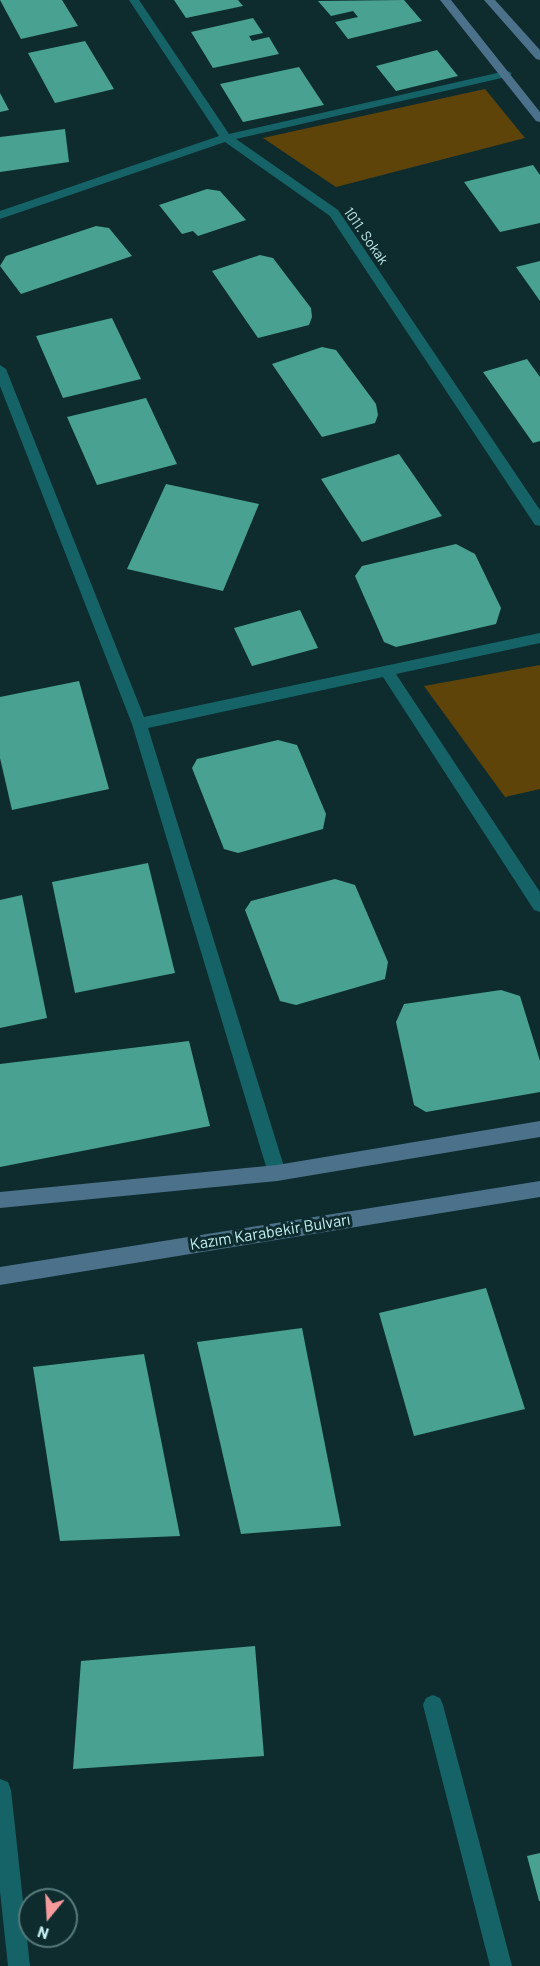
<!DOCTYPE html>
<meta charset="utf-8">
<style>
body{margin:0}
#map{position:relative;width:540px;height:1966px;overflow:hidden;background:#0e2c2e;font-family:Barlow,sans-serif}
canvas{display:block}
.north{position:absolute;left:18px;top:1888px;width:60px;height:60px;box-sizing:border-box;background:#0e2c2e;border:2px solid #577a7c;border-radius:50%;rotate:198deg;font-size:16px;font-weight:700;line-height:24px;text-align:center;color:#c4eff1}
.north::after{content:'';display:block;margin:auto;width:21px;height:27px;background:#f59b9b;clip-path:polygon(50% 0,100% 100%,50% 72%,0 100%)}
</style>
<div id="map">
<canvas width="540" height="1966"></canvas>
<div class="north">N</div>
</div>
<script>
const ctx = document.querySelector('canvas').getContext('2d');
ctx.lineJoin = 'round';
function paint(path, color) {
  ctx.fillStyle = color;
  ctx.fill(path, 'evenodd');
}
function shape(rows) {
  const path = new Path2D();
  for (const r of rows) {
    path.moveTo(r[0], r[1]);
    for (let i = 2; i < r.length; i += 2) path.lineTo(r[i], r[i + 1]);
  }
  return path;
}
function write(font, color, halo, rows, align = 'center') {
  ctx.font = font + ' Barlow,sans-serif';
  ctx.lineWidth = 6;
  ctx.setLineDash([]);
  ctx.textBaseline = 'middle';
  ctx.strokeStyle = halo;
  ctx.fillStyle = color;
  for (const [text, x, y, turn = 0] of rows) {
    ctx.save();
    ctx.translate(x, y);
    ctx.rotate((+turn || 0) * Math.PI / 180);
    ctx.textAlign = isNaN(turn) ? turn : align;
    if (halo) ctx.strokeText(text, 0, 0);
    ctx.fillText(text, 0, 0);
    ctx.restore();
  }
}
const green = shape([
 [485,89,525,138,336,187,263,138],
 [540,665,540,789,505,797,424,686]
]);
const building = shape([
 [0,0,62,0,78,26,21,39],
 [174,0,238,0,243,6,186,18],
 [404,0,422,21,348,39,335,22,358,17,353,11,331,16,318,1],
 [253,18,263,33,249,36,252,41,269,37,279,54,213,68,191,32],
 [85,41,114,89,55,103,28,53],
 [437,50,458,76,396,91,376,66],
 [299,67,324,105,243,122,220,84],
 [0,93,9,110,0,112],
 [65,129,69,162,0,172,0,137],
 [533,165,540,175,540,223,500,232,464,182],
 [207,189,220,191,246,220,198,236,193,231,182,234,159,205],
 [96,226,109,228,132,256,21,294,0,266,6,256],
 [260,255,273,258,311,308,312,317,309,325,258,338,212,271],
 [540,261,540,301,516,267],
 [112,318,141,379,63,398,36,336],
 [322,347,336,350,376,404,378,415,375,423,322,437,272,364],
 [527,359,540,377,540,441,533,443,483,372],
 [146,398,177,464,97,485,67,417],
 [399,454,442,516,362,542,321,479],
 [166,484,259,504,223,591,127,569],
 [456,544,475,554,501,608,496,624,396,647,384,642,355,576,362,566],
 [300,610,318,648,252,666,234,628],
 [79,681,109,789,12,810,0,758,0,697],
 [278,740,297,745,326,814,323,829,238,853,224,849,192,768,197,759],
 [148,863,175,973,75,993,52,882],
 [335,879,355,885,388,962,385,979,296,1005,280,1001,245,910,251,901],
 [22,895,47,1018,0,1028,0,900],
 [501,990,520,996,540,1061,540,1092,426,1112,414,1105,396,1022,404,1004],
 [189,1041,210,1126,0,1167,0,1064],
 [486,1288,525,1409,414,1436,379,1313],
 [302,1328,341,1526,241,1534,197,1342],
 [144,1354,180,1536,60,1541,33,1367],
 [255,1646,264,1756,73,1769,81,1661],
 [540,1853,540,1901,539,1901,527,1856]
]);
const minor = shape([
 [129,0,139,0,229,134,506,71,510,72,512,74,506,77,236,139,338,210,540,510,540,526,535,525,330,216,225,142,0,219,0,211,219,136,129,0],
 [0,365,6,369,144,717,540,633,540,643,396,674,540,892,540,912,534,910,383,677,148,728,286,1173,283,1179,277,1181,271,1179,268,1173,132,724,0,386,0,365],
 [433,1695,440,1698,443,1705,512,1966,490,1966,423,1705,426,1698,433,1695],
 [0,1779,8,1782,11,1790,30,1966,8,1966,0,1891,0,1779]
]);
const secondary = shape([
 [440,0,451,0,540,112,540,122,536,121,440,0],
 [484,0,495,0,540,50,540,60,536,59,484,0],
 [540,1121,540,1137,277,1181,0,1208,0,1192,277,1165,540,1121],
 [540,1181,540,1197,0,1285,0,1267,540,1181]
]);
const farStreetnames = [
 ["1011. Sokak",366,236,55]
];
const streetNames = [
 ["Kazım Karabekir Bulvarı",270,1232,-9]
];
paint(green, '#5f440a');
paint(building, '#48a191');
paint(minor, '#156367');
paint(secondary, '#4c718a');
write('14px', '#c4eff1', '#0e2c2e', farStreetnames);
write('16px', '#c4eff1', '#0e2c2e', streetNames);
</script>
